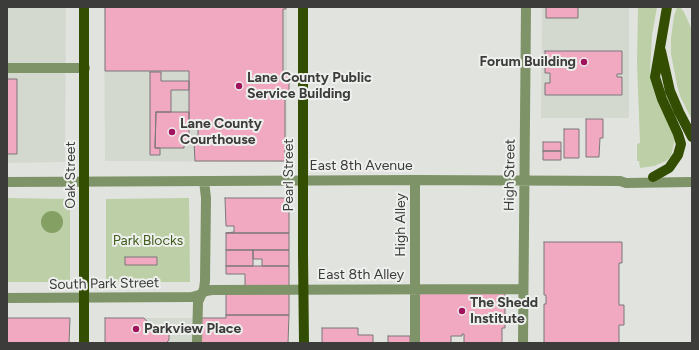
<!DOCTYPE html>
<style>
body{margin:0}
#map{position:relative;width:699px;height:350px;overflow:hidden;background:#e1e3df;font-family:Figtree,sans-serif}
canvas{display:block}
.frame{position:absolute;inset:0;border:8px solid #3c3c3b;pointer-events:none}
</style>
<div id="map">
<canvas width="699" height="350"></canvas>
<div class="frame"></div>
</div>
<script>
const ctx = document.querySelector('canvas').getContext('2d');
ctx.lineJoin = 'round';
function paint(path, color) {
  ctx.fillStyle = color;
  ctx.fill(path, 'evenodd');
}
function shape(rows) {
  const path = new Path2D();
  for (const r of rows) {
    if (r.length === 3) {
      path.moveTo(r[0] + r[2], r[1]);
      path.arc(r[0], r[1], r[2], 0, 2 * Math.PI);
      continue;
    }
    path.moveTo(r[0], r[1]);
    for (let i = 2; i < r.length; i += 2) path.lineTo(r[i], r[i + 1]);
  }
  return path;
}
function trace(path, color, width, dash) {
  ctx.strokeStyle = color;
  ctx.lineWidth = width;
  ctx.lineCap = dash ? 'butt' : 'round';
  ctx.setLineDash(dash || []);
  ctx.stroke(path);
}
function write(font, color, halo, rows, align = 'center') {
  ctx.font = font + ' Figtree,sans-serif';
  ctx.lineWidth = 4;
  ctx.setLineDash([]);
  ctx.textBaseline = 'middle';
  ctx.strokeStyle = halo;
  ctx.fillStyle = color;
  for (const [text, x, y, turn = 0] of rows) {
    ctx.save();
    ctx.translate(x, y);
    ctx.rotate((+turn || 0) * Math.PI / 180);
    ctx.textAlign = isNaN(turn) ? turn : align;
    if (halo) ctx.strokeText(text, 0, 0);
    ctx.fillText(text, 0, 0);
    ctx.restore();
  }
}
const built = shape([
 [7,7,66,7,65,162,7,163],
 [104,7,287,7,287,162,105,161],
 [542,7,629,7,629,118,541,118],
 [105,318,194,318,193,343,105,343]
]);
const green = shape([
 [638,7,657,7,652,35,650,71,652,81,675,139,671,156,666,161,654,166,640,168,639,161,637,161,637,144,640,143,637,63],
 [677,7,680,7,684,12,692,30,692,120,680,96,677,85,671,54,671,38,674,16],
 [7,198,70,199,70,282,7,282],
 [189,198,190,282,106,282,106,199]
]);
const water = shape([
 [52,222,11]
]);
const building = shape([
 [105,7,286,7,286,9,283,9,283,72,289,72,289,93,285,93,285,161,195,161,194,142,198,142,198,125,189,125,189,71,105,71,105,7],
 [546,7,578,7,578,18,546,18,546,7],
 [545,51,622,51,622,74,617,74,617,77,622,77,622,95,545,95,545,83,550,83,550,73,545,73,545,51],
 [150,72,161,72,161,81,189,81,189,90,171,90,171,112,156,112,155,148,160,148,160,155,150,155,150,72],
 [7,79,17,79,17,154,7,154,7,79],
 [156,112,189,112,189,140,184,143,184,148,155,148,156,112],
 [586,119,603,119,603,138,600,138,599,157,586,157,586,119],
 [564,129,579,129,579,158,564,158,564,129],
 [543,142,561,142,561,151,543,151,543,142],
 [543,151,561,151,561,160,543,160,543,151],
 [225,198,289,198,289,233,226,233,234,232,234,226,226,226,225,198],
 [226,233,289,233,289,250,226,250,226,233],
 [544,242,622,242,622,263,619,263,619,305,624,305,624,325,619,325,619,343,544,343,544,304,546,304,546,295,544,295,544,242],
 [226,250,253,250,253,266,226,266,226,250],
 [253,250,289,250,289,266,262,266,262,259,253,259,253,250],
 [125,257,157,257,157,265,125,265,125,257],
 [226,266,289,266,289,286,245,286,245,274,226,274,226,266],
 [289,293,289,315,226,315,226,294,289,293],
 [418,293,505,293,505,328,502,328,502,343,464,343,464,334,462,334,462,336,451,336,451,343,418,343,418,293],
 [226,315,289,315,288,343,201,343,201,318,226,318,226,315],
 [7,318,70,318,69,343,7,343,7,318],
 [105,318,144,318,152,327,164,326,169,332,169,340,166,343,105,343,105,318],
 [322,328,358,328,358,335,373,335,373,343,322,343,322,328],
 [388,336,410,336,410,343,388,343,388,336]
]);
const minor = shape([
 [7,68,85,68],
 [415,180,415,343],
 [7,182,415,180,620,181,626,183,692,182],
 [7,298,192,297,199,295,206,291,212,290,522,289],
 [197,343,198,302,204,289,205,281,206,198,204,181],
 [523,343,526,7]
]);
const major = shape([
 [303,7,303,254,304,343],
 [661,51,670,91,679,112,692,137],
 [653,177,669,168,678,155,681,144,678,134,662,99,655,77,667,7],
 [84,343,84,7]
]);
const markers = [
 [584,62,4,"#a0125b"],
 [239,86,4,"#a0125b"],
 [172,132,4,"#a0125b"],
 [462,311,4,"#a0125b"],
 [136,329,4,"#a0125b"]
];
const poiNames = [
 ["Forum Building",576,62,"right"],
 ["Lane County Public",247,78],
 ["Service Building",247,94],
 ["Lane County",180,124],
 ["Courthouse",180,140],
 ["The Shedd",470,303],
 ["Institute",470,319],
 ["Parkview Place",144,329]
];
const streetNames = [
 ["East 8th Avenue",361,166],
 ["Oak Street",71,175,-90],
 ["Pearl Street",289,175,-90],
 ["High Street",510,175,-89],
 ["High Alley",401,225,-90],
 ["East 8th Alley",361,275],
 ["South Park Street",104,284,-1]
];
const parkNames = [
 ["Park Blocks",148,241]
];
paint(built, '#d4d9cf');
paint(green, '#bccfa7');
paint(water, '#84a063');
paint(building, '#f1a9c2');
trace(building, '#7b7778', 1);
trace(minor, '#7e9367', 10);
trace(major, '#334e01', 10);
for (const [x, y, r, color] of markers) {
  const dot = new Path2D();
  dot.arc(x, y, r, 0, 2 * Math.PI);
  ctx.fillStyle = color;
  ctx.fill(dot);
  trace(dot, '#eef0ed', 1.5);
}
write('bold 14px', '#3c3c3b', '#eef0ed', poiNames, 'left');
write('14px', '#3c3c3b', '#eef0ed', streetNames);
write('14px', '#425d1c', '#eef0ed', parkNames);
</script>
